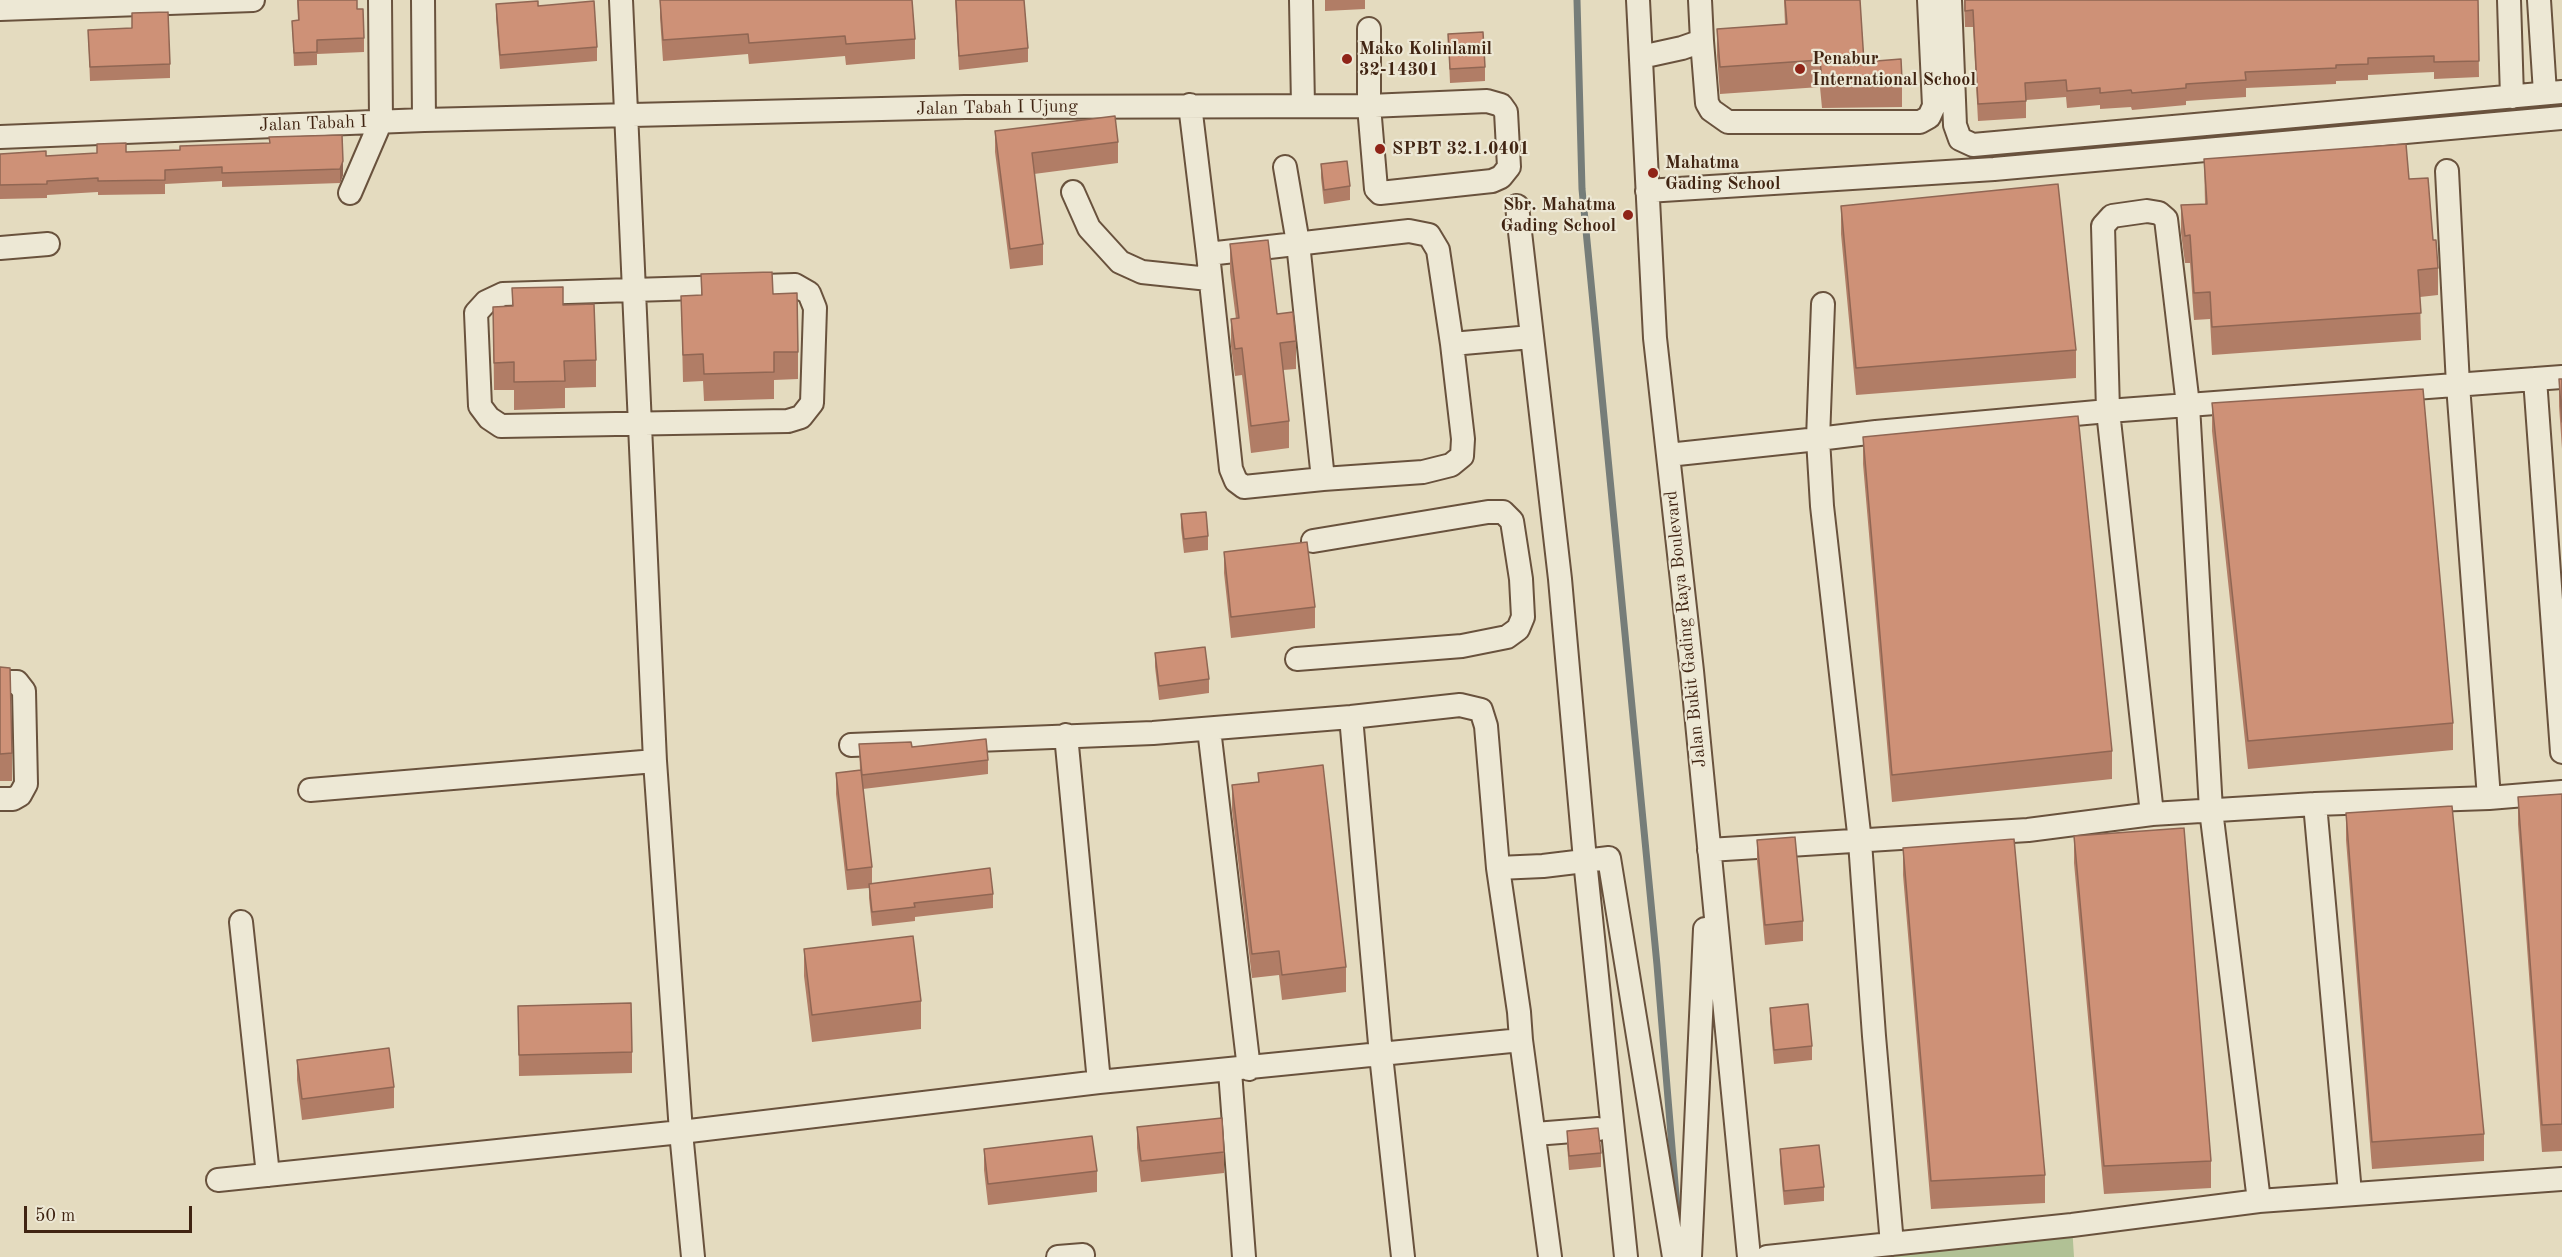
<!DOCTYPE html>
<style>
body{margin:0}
#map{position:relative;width:2562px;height:1257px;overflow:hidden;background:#e4dbbf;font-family:"Old Standard TT",serif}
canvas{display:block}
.scale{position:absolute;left:24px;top:1206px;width:168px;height:27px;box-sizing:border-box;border:3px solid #402412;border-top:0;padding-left:8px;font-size:18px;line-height:21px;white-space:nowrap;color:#402412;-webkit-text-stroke:4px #ede8d5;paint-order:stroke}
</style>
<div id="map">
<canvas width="2562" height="1257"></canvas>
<div class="scale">50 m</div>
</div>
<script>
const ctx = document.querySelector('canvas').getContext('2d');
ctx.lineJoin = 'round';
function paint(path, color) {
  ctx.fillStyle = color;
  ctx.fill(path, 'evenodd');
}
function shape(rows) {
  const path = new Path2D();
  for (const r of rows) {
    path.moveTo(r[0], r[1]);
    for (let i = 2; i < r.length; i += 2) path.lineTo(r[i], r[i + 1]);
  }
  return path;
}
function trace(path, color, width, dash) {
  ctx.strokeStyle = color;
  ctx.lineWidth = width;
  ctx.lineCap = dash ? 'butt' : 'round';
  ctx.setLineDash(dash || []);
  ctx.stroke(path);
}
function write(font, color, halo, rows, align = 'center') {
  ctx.font = font + ' "Old Standard TT",serif';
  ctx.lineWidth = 4.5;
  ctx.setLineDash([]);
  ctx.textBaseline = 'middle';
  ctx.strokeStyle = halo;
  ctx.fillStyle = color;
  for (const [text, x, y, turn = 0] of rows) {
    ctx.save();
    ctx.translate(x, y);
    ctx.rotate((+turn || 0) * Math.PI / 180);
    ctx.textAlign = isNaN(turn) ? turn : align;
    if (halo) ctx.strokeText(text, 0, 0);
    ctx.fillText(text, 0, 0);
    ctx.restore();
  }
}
const green = shape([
 [2072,1225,2074,1257,1775,1257]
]);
const stream = shape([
 [1577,0,1582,189,1657,965,1677,1208]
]);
const minor = shape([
 [423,0,424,120],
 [621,0,655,761,681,1132,693,1257],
 [1301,0,1303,105],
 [1638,0,1655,338,1692,671,1749,1257],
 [1950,0,1955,125,1960,139,1973,145,2562,92],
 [2509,0,2512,97],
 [2539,0,2545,93],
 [0,9,253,0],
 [1702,41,1707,103,1711,110,1728,122,1920,122,1929,117,1934,106,1929,0],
 [1641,57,1682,48,1702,41,1700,0],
 [1190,105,1208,254],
 [0,137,424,120,965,107,1369,106,1487,101,1501,105,1506,112,1509,167,1501,177,1492,181,1380,193,1376,189,1369,106,1369,29],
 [1285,167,1298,243,1323,479],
 [2447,171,2458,385,2489,798],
 [1647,191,1994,169,2562,118],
 [1073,192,1089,228,1120,262,1142,272,1209,279],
 [350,193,381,121,380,0],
 [1517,206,1560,579,1585,860,1626,1257],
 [0,248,48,244],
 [795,285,809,293,815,308,812,403,801,417,788,421,501,426,489,418,480,406,476,313,486,302,503,294,795,285],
 [1452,344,1438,250,1429,235,1409,231,1208,254,1231,469,1236,481,1244,487,1323,479,1423,472,1451,465,1462,456,1463,439,1452,344,1531,337],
 [2535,379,2562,752],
 [1668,455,1818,439,1823,304],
 [1297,659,1462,646,1507,637,1518,629,1523,617,1521,579,1512,521,1503,512,1488,512,1313,541],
 [0,682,17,682,24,691,26,784,20,795,13,799,0,799],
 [1351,717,1381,1055,1403,1257],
 [1209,729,1249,1069],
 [1066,735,1099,1082],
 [851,745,1153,733,1351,717,1460,705,1481,710,1486,726,1498,868,1519,1012,1521,1040,1550,1257],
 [310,790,655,761],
 [2315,804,2350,1193],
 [2152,814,2108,411,2103,226,2112,216,2147,211,2159,213,2166,219,2188,405,2211,810,2259,1201],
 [1709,850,2028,830,2152,814,2315,804,2489,798,2562,792],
 [1498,868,1543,866,1609,858,1674,1257],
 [241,922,268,1175],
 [1230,1071,1244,1257],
 [1535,1134,1598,1129],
 [218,1180,681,1132,1099,1082,1521,1040],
 [1892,1244,1874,1036,1860,842,1822,506,1818,439,1876,432,2108,411,2562,377],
 [1058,1257,1083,1255],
 [1690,1257,1705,929],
 [1767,1257,2072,1225,2259,1201,2562,1179]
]);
const wall = shape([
 [297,0,357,0,357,9,364,38,364,52,317,54,317,65,294,66,292,21,298,20],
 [660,0,915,39,915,59,846,65,845,56,749,64,748,54,663,61,660,18],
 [955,0,1024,0,1028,48,1028,62,959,70],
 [1325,0,1365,0,1365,9,1325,11],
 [1784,0,1860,0,1864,62,1902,80,1902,107,1822,108,1820,87,1720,94,1717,56,1717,29,1785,24],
 [1964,0,2478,0,2479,77,2434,79,2434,72,2368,75,2368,80,2336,81,2336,84,2246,88,2246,97,2186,101,2186,105,2132,110,2131,107,2100,109,2100,105,2067,108,2066,97,2026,100,2026,118,1978,121,1973,27,1965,27],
 [496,4,597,47,597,61,500,69,496,18],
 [132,13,170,64,170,78,90,81,88,30,132,28],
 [1448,34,1485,67,1485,81,1450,83],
 [995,131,1118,142,1118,163,1034,174,1043,244,1043,265,1010,269,995,152],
 [342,135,343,175,340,183,222,187,222,181,165,184,165,194,98,195,98,192,47,195,47,198,0,199,0,154,46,156,180,150,269,143],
 [2204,159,2409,179,2433,240,2438,268,2438,295,2420,297,2421,340,2212,355,2210,319,2194,320,2190,263,2185,263,2181,233,2181,205,2205,204],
 [1321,164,1350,186,1350,200,1324,204,1321,178],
 [1841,206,2076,350,2076,378,1856,395,1841,234],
 [1230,244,1296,341,1296,369,1283,370,1289,421,1289,448,1251,453,1242,375,1235,376,1231,346,1231,319,1236,319,1230,272],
 [701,274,773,294,798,352,798,379,774,380,774,399,704,401,703,381,683,382,681,296,701,295],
 [512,288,563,305,596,360,596,387,565,388,565,408,514,410,514,390,494,390,493,307,512,306],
 [2559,379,2562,379,2562,449,2559,406],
 [2212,403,2453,723,2453,750,2248,769,2212,431],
 [1863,437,2112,751,2112,779,1892,802,1863,464],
 [1181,514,1208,536,1208,550,1184,553,1181,528],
 [1224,552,1315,607,1315,628,1231,638,1224,573],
 [1155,653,1209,679,1209,693,1159,700,1155,667],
 [0,667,12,753,12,781,0,781],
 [859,744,912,747,988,760,988,774,863,789,872,867,872,884,993,894,993,908,915,917,915,921,872,926,869,898,869,888,847,890,836,794,836,773,860,770],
 [1258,773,1346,967,1346,992,1282,1000,1279,975,1252,978,1232,810,1232,785,1258,782],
 [2562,794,2562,1151,2542,1152,2518,824,2518,797],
 [2346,813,2484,1134,2484,1161,2372,1169,2346,840],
 [2074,836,2211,1161,2211,1188,2104,1194,2074,863],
 [1757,840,1803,921,1803,941,1765,945,1757,861],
 [1903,848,2045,1175,2045,1203,1931,1209,1903,875],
 [804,949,921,1001,921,1029,812,1042,804,976],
 [518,1006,632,1052,632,1073,519,1076],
 [1770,1008,1812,1046,1812,1060,1774,1064,1770,1022],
 [297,1060,394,1087,394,1108,302,1120,297,1080],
 [1137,1127,1224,1152,1224,1173,1141,1182,1137,1148],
 [1567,1131,1601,1153,1601,1167,1569,1170,1567,1145],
 [984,1149,1097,1171,1097,1192,988,1205,984,1170],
 [1780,1149,1824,1187,1824,1201,1784,1205,1780,1163]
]);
const shadedWall = shape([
 [343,161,343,175,340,183,340,169]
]);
const building = shape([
 [298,0,357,0,357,9,363,9,364,38,317,40,317,52,294,53,292,21,299,20,298,0],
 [660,0,912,0,915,39,846,44,845,36,749,43,748,34,663,40,660,0],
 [956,0,1024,0,1028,48,959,56,956,0],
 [1785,0,1860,0,1864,62,1901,59,1902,80,1822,81,1820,60,1720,67,1717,29,1787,24,1785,0],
 [1965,0,2478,0,2479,61,2434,62,2434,56,2368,58,2368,64,2336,65,2336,68,2245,72,2246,80,2186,84,2186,88,2132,93,2131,90,2100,93,2100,88,2067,91,2066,80,2025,83,2026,101,1978,104,1973,10,1965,11,1965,0],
 [538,1,538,6,594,1,597,47,500,55,496,4,538,1],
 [168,12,170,64,90,67,88,30,132,28,132,13,168,12],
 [1483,32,1485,67,1450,69,1448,34,1483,32],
 [1115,116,1118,142,1032,153,1043,244,1010,249,995,131,1115,116],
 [342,135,343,161,340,169,222,173,222,167,165,170,165,180,98,181,98,178,47,181,47,184,0,185,0,154,46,151,46,156,97,153,97,144,126,143,126,152,180,150,180,146,270,143,269,137,342,135],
 [2406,144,2409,179,2428,178,2433,240,2436,240,2438,268,2418,270,2421,313,2212,327,2210,292,2194,293,2190,235,2185,236,2181,205,2207,204,2204,159,2406,144],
 [1347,161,1350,186,1324,190,1321,164,1347,161],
 [2058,184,2076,350,1856,368,1841,206,2058,184],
 [1268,240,1277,314,1293,312,1296,341,1280,343,1289,421,1251,426,1242,348,1235,349,1231,319,1239,318,1230,244,1268,240],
 [772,272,773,294,797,293,798,352,774,352,774,372,704,374,703,354,683,355,681,296,702,295,701,274,772,272],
 [563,287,563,305,594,304,596,360,564,361,565,381,514,382,514,362,494,363,493,307,513,306,512,288,563,287],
 [2559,379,2562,379,2562,422,2559,379],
 [2423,389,2453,723,2248,741,2212,403,2423,389],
 [2078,416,2112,751,1892,775,1863,437,2078,416],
 [1206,512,1208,536,1184,539,1181,514,1206,512],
 [1307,542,1315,607,1231,617,1224,552,1307,542],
 [1205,647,1209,679,1159,686,1155,653,1205,647],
 [0,667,10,668,12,753,0,754,0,667],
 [986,739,988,760,862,775,859,744,911,742,912,747,986,739],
 [1323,765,1346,967,1282,975,1279,951,1252,954,1232,785,1259,782,1258,773,1323,765],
 [861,770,872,867,847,870,836,773,861,770],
 [2562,794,2562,1124,2542,1125,2518,797,2562,794],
 [2452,806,2484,1134,2372,1142,2346,813,2452,806],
 [2184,828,2211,1161,2104,1166,2074,836,2184,828],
 [1795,837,1803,921,1765,925,1757,840,1795,837],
 [2014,839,2045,1175,1931,1181,1903,848,2014,839],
 [990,868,993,894,914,903,915,907,872,912,869,884,990,868],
 [913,936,921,1001,812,1015,804,949,913,936],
 [631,1003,632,1052,519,1055,518,1006,631,1003],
 [1808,1004,1812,1046,1774,1050,1770,1008,1808,1004],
 [389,1048,394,1087,302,1099,297,1060,389,1048],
 [1222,1118,1224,1152,1141,1161,1137,1127,1222,1118],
 [1598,1128,1601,1153,1569,1156,1567,1131,1598,1128],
 [1092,1136,1097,1171,988,1184,984,1149,1092,1136],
 [1819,1145,1824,1187,1784,1191,1780,1149,1819,1145]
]);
const markers = [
 [1347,59,6,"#8f2418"],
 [1800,69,6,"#8f2418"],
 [1380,149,6,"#8f2418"],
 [1653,173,6,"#8f2418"],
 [1628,215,6,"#8f2418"]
];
const poiNames = [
 ["Mako Kolinlamil",1359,49],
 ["32-14301",1359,70],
 ["Penabur",1812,59],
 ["International School",1812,80],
 ["SPBT 32.1.0401",1392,149],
 ["Mahatma",1665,163],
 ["Gading School",1665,184],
 ["Sbr. Mahatma",1616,205,"right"],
 ["Gading School",1616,226,"right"]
];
const streetNames = [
 ["Jalan Tabah I Ujung",997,108,-1],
 ["Jalan Tabah I",313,124,-2],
 ["Jalan Bukit Gading Raya Boulevard",1686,629,-96]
];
paint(green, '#b1c195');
trace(stream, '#767d79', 7);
trace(minor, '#69523d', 26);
trace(minor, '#ede8d5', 22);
paint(wall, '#b17d66');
paint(shadedWall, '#906653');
paint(building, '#ce9177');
trace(building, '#906653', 1.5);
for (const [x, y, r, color] of markers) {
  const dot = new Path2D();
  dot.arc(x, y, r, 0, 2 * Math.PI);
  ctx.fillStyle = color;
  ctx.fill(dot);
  trace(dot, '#ede8d5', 2);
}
write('bold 18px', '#402412', '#ede8d5', poiNames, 'left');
write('18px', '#402412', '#ede8d5', streetNames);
</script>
